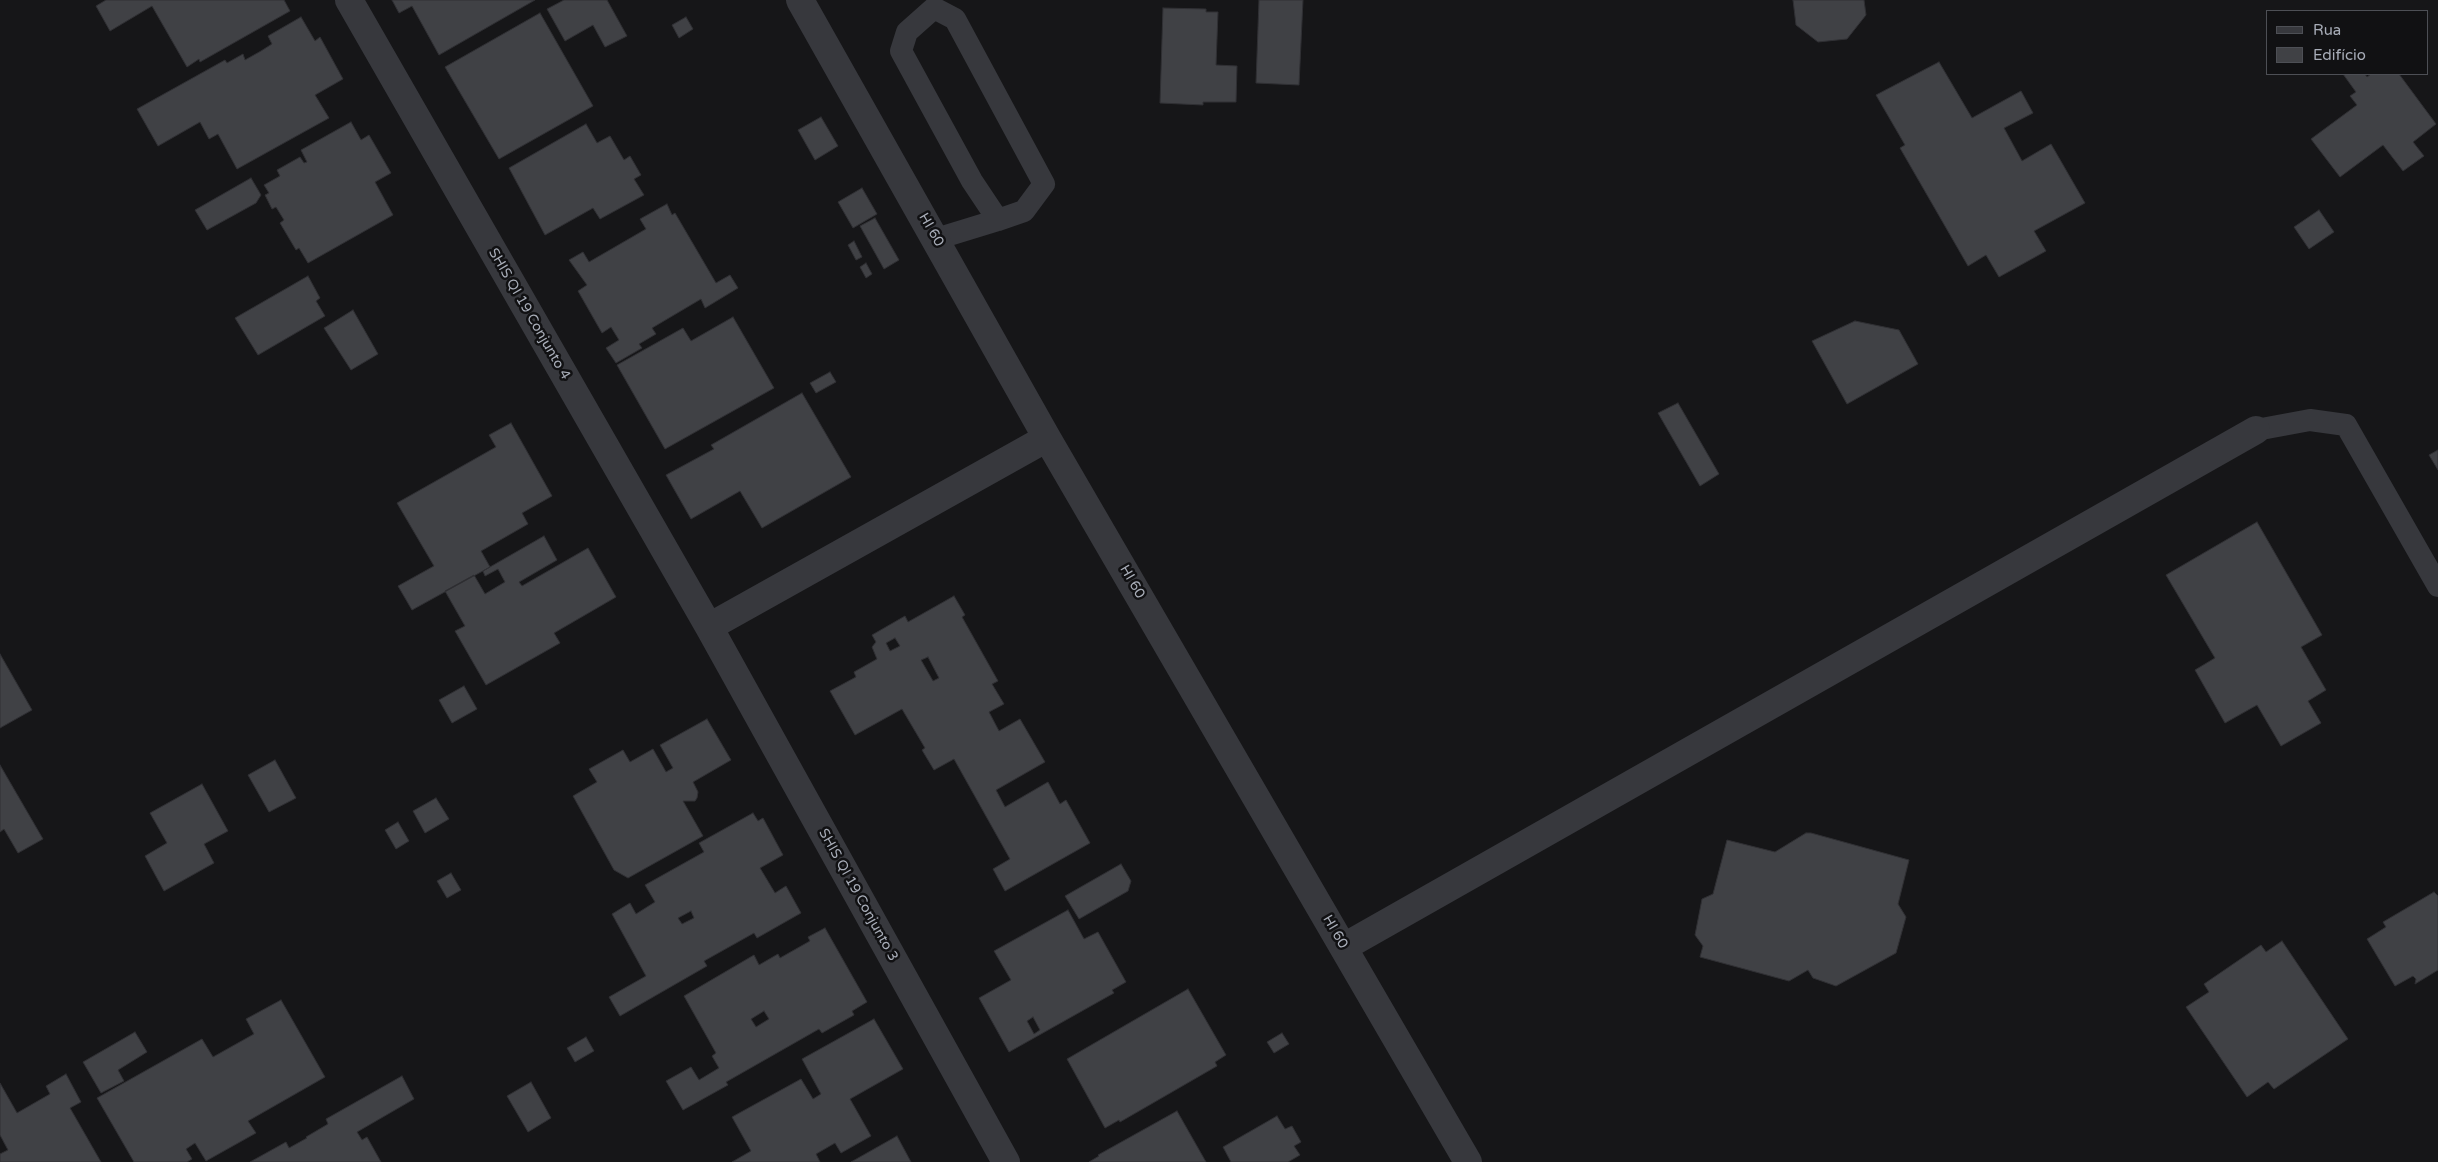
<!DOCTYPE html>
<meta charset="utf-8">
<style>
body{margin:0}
#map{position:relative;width:2438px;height:1162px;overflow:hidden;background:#161618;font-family:"Varela Round",sans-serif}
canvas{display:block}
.legend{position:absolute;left:2266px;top:10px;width:162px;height:65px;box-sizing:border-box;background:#111113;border:1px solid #4d4f55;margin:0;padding:6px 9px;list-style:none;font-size:15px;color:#a8adb8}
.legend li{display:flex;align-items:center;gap:10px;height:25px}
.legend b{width:25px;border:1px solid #4d4f55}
</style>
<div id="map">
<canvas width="2438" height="1162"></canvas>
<ul class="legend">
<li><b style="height:6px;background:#37383d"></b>Rua</li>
<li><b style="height:14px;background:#404145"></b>Edifício</li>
</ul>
</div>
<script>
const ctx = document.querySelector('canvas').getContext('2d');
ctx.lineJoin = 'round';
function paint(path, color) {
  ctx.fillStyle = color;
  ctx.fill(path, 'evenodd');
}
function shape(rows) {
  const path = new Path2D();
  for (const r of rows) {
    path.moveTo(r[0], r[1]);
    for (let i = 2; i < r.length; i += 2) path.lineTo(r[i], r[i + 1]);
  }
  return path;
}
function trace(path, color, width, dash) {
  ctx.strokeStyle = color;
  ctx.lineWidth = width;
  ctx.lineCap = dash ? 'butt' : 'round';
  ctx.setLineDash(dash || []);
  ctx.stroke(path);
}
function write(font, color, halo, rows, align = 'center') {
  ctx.font = font + ' "Varela Round",sans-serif';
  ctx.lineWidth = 5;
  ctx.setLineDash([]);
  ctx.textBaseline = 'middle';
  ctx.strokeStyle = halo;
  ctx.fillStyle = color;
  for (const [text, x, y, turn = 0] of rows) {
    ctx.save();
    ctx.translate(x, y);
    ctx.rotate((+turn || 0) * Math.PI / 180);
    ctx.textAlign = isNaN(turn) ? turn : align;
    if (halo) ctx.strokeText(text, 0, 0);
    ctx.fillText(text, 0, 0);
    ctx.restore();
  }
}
const building = shape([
 [106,0,284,0,290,11,200,62,199,59,187,67,152,6,110,31,96,6,106,0],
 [392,0,535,0,439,55,412,6,399,13,392,0],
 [564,0,607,0,627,36,605,47,593,25,565,41,547,9,564,0],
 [1259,0,1303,0,1299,85,1256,83,1259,0],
 [1793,0,1864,0,1866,15,1847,39,1818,42,1796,25,1793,0],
 [1163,8,1206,9,1206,12,1218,12,1216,65,1237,66,1236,102,1203,102,1203,105,1160,103,1163,8],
 [540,13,593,106,499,159,445,67,540,13],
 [301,17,315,41,320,37,343,79,315,95,329,118,237,169,218,134,209,139,200,122,158,146,137,109,225,60,227,63,243,54,245,60,261,51,272,44,268,36,301,17],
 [686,17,693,29,679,38,672,25,686,17],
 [1939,62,1972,118,2021,91,2033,113,2004,128,2022,161,2051,144,2085,203,2034,231,2046,251,1999,277,1986,255,1968,266,1900,148,1905,145,1876,95,1939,62],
 [2343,74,2365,74,2367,77,2371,74,2399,74,2436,124,2413,142,2424,156,2403,171,2383,145,2340,177,2311,139,2357,105,2350,96,2356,92,2343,74],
 [821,117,838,146,815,160,798,130,821,117],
 [351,122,361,140,369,135,391,173,375,182,393,215,308,263,299,248,296,250,280,223,284,220,276,207,272,209,265,195,269,193,264,185,280,176,277,170,300,157,304,163,307,162,301,150,351,122],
 [586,124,597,143,610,136,624,160,630,156,641,175,634,179,644,195,600,219,593,208,545,235,509,168,586,124],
 [251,178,261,195,256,203,207,230,195,210,251,178],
 [862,188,877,214,853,228,838,202,862,188],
 [667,204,672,215,675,213,716,283,730,275,738,288,705,308,701,299,652,328,656,334,639,344,642,348,616,363,606,348,619,340,611,327,602,333,578,291,587,285,569,260,583,252,589,262,646,229,640,219,667,204],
 [2319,210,2334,232,2309,249,2294,227,2319,210],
 [875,218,899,260,884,269,860,226,875,218],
 [854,241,862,257,856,260,848,245,854,241],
 [866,263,872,274,866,278,860,267,866,263],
 [308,276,320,298,316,301,325,316,258,355,235,318,308,276],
 [353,310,378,354,351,370,324,328,353,310],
 [733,317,774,388,665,449,617,365,683,328,691,341,733,317],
 [1855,321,1899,330,1918,364,1847,404,1812,341,1855,321],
 [830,372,836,382,816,393,810,383,830,372],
 [802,393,851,477,762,528,740,491,691,519,666,475,714,449,711,445,802,393],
 [1678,403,1719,474,1700,486,1658,413,1678,403],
 [511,423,552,496,522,513,528,524,481,551,490,567,412,610,398,586,434,566,397,503,496,447,489,435,511,423],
 [2438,450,2438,470,2429,455,2438,450],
 [2257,522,2322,635,2301,647,2326,690,2308,701,2321,723,2281,746,2257,705,2225,723,2195,670,2215,658,2166,575,2257,522],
 [544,536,557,560,519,582,522,586,588,548,616,597,554,633,560,643,486,685,455,631,465,626,445,591,474,575,485,594,505,582,498,569,485,576,483,571,544,536],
 [954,596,965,615,962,617,998,681,992,684,1004,704,989,712,999,731,1020,719,1045,762,996,790,1005,807,1048,782,1060,804,1066,800,1090,843,1005,891,993,869,1010,859,954,759,934,770,922,750,925,748,902,709,855,735,830,691,856,677,854,672,877,659,872,647,876,642,872,635,905,616,908,622,954,596],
 [895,638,900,646,890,651,886,643,895,638],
 [928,657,939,678,933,681,921,660,928,657],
 [0,654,32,710,0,728,0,654],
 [464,686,477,709,452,723,439,700,464,686],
 [707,719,731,760,693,782,698,792,697,798,695,801,683,801,703,836,628,878,614,870,573,796,597,782,589,769,623,750,630,762,653,749,666,772,673,768,660,745,707,719],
 [275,760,296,798,269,812,248,775,275,760],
 [0,765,43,839,18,853,4,829,0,832,0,765],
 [202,784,228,831,204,844,214,863,164,891,145,856,167,843,150,813,202,784],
 [436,798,449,819,425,833,413,811,436,798],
 [753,813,758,821,763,818,783,855,760,868,775,893,786,886,801,913,757,938,754,933,704,961,707,966,620,1016,609,997,646,976,612,914,630,903,636,914,655,902,645,885,704,852,699,843,753,813],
 [691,911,694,918,682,924,678,918,691,911],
 [398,822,409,841,396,849,385,830,398,822],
 [1806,833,1811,833,1909,860,1898,904,1906,917,1896,953,1836,986,1813,978,1808,970,1789,981,1700,957,1703,946,1695,935,1702,899,1713,894,1727,840,1775,852,1806,833],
 [1121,864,1131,881,1128,891,1079,919,1065,896,1121,864],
 [451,873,461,890,447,898,437,881,451,873],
 [2434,892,2438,896,2438,970,2415,984,2416,979,2413,976,2395,986,2367,939,2386,927,2383,922,2434,892],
 [1068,910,1084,939,1098,932,1126,982,1112,990,1114,993,1009,1052,979,998,1011,980,994,951,1068,910],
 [1033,1017,1040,1030,1034,1034,1027,1021,1033,1017],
 [825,928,867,1002,852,1011,854,1015,822,1033,819,1029,726,1082,728,1085,683,1110,666,1081,691,1067,699,1080,719,1068,712,1056,716,1053,684,996,754,955,759,965,778,954,780,958,810,941,808,937,825,928],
 [764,1011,769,1019,756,1027,751,1019,764,1011],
 [2282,941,2348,1039,2274,1089,2268,1082,2247,1097,2186,1007,2209,992,2204,984,2261,945,2266,952,2282,941],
 [1188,989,1226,1055,1215,1062,1217,1066,1120,1122,1119,1120,1105,1128,1067,1059,1188,989],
 [281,1000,325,1077,248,1121,256,1133,206,1161,195,1143,186,1149,192,1159,187,1162,134,1162,97,1098,202,1039,213,1057,254,1034,246,1019,281,1000],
 [874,1019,903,1069,850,1099,871,1136,841,1153,835,1143,816,1154,820,1162,732,1162,751,1151,732,1117,801,1079,813,1099,821,1094,802,1059,874,1019],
 [135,1032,147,1052,118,1070,124,1081,101,1093,83,1062,135,1032],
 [1282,1033,1289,1044,1274,1053,1267,1042,1282,1033],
 [586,1037,594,1051,575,1062,567,1048,586,1037],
 [66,1074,81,1102,70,1108,101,1162,0,1162,0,1154,8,1150,0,1135,0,1083,17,1113,50,1094,46,1086,66,1074],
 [402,1076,414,1099,357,1132,362,1140,367,1137,381,1162,250,1162,286,1142,289,1148,307,1138,306,1137,328,1124,326,1119,402,1076],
 [531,1082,551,1118,528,1132,507,1096,531,1082],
 [1177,1111,1206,1162,1089,1162,1099,1156,1098,1155,1177,1111],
 [1277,1116,1285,1129,1292,1126,1301,1142,1294,1146,1300,1155,1288,1162,1231,1162,1223,1147,1277,1116],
 [897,1136,911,1162,851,1162,897,1136]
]);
const service = shape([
 [936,239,998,220,1024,211,1044,184,955,19,934,8,907,32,901,51,972,181,998,220],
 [2256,430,2310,420,2346,425,2438,586]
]);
const minor = shape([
 [349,0,709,627,1006,1162],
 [800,0,1047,438,1468,1162],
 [709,627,1047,438],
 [1344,947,2256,430]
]);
const streetNames = [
 ["HI 60",931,230,60],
 ["SHIS QI 19 Conjunto 4",529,314,60],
 ["HI 60",1132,582,60],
 ["SHIS QI 19 Conjunto 3",858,895,61],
 ["HI 60",1335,932,60]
];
paint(building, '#404145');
trace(building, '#303034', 1);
trace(service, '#37383d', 22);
trace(minor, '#37383d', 28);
write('14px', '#a8adb8', '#111113', streetNames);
</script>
